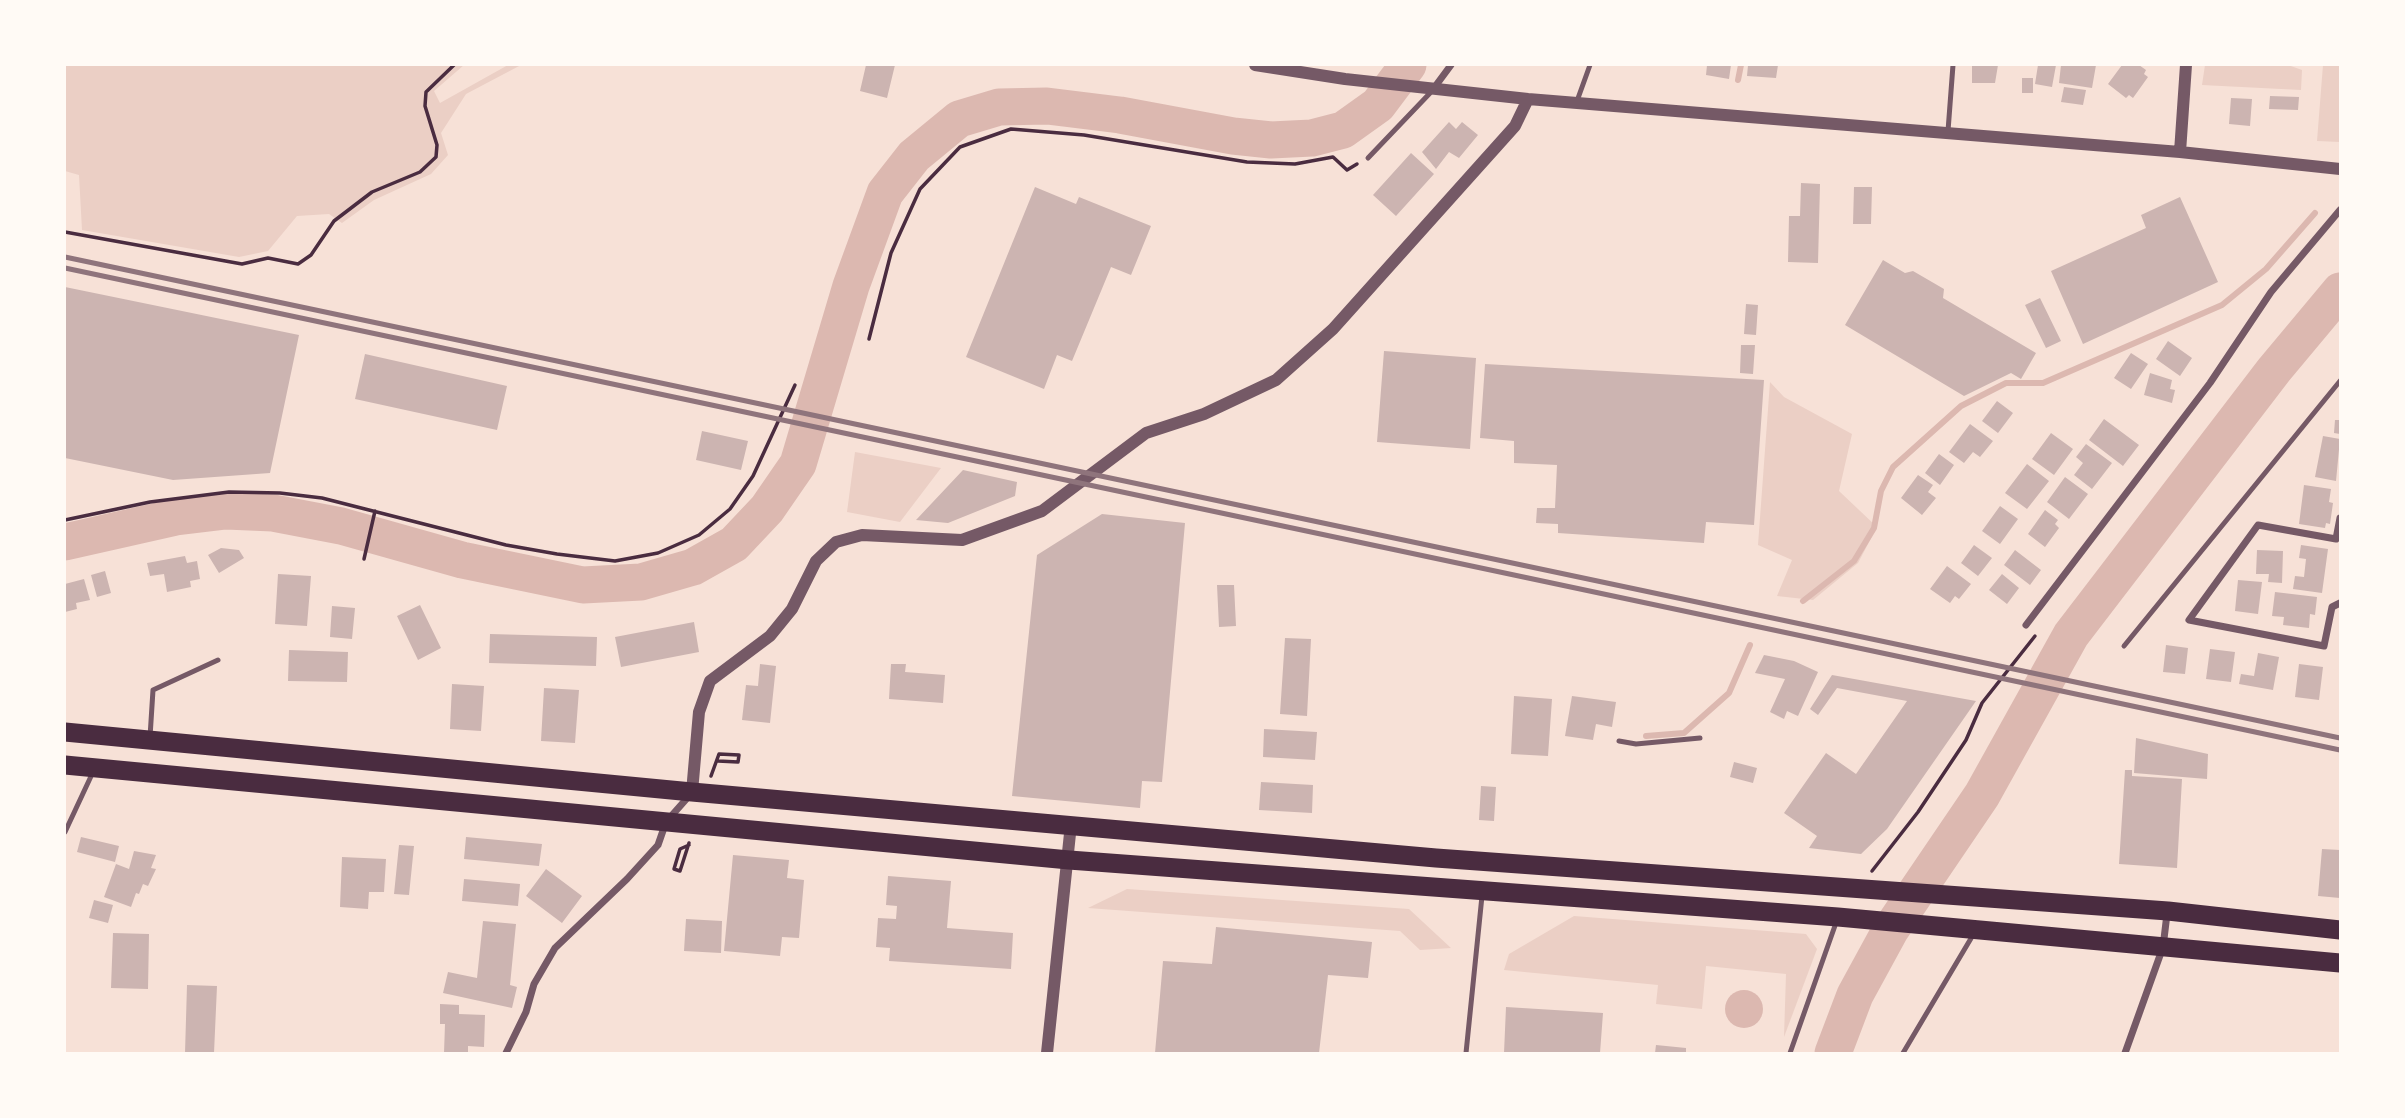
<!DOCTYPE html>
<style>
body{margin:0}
#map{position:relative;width:2405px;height:1118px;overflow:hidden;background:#f7e1d7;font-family:Manrope,sans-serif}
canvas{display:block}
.frame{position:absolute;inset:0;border:66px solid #fffaf5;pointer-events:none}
</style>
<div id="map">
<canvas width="2405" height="1118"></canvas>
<div class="frame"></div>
</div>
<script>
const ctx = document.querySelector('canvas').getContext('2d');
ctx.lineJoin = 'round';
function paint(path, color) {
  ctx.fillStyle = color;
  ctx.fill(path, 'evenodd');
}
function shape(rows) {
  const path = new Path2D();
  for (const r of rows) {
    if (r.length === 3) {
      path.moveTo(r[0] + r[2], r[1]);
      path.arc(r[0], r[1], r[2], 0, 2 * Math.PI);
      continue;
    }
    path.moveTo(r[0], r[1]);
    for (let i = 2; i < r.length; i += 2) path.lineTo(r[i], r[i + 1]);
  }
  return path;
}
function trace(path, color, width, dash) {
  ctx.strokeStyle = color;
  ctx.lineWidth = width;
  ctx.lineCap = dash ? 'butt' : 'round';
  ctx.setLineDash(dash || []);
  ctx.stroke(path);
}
const green = shape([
 [65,65,464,65,434,91,440,103,508,65,521,65,466,94,441,133,448,155,431,174,374,200,342,223,329,214,297,216,268,251,239,257,82,230,79,175,65,171],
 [2205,65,2288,65,2302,70,2301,90,2202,85],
 [2323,65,2340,65,2340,142,2317,141],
 [1770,382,1784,397,1852,434,1839,491,1877,527,1858,563,1813,600,1777,596,1792,560,1758,545],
 [855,452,941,468,900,522,847,512],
 [1127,889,1409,909,1451,948,1420,950,1400,931,1088,908],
 [1574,916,1806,934,1817,949,1784,1037,1786,974,1706,966,1702,1009,1656,1004,1658,985,1504,970,1509,954]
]);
const water = shape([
 [1744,1009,19]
]);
const stream = shape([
 [1738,80,1741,65],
 [1803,601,1854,561,1874,528,1881,491,1893,467,1961,406,2006,383,2043,383,2222,305,2266,269,2315,213],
 [1646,736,1684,733,1729,693,1750,645]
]);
const river = shape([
 [65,542,176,517,226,511,273,513,341,526,462,560,583,585,641,582,693,567,734,544,767,509,798,464,851,286,885,193,914,156,959,119,999,107,1047,106,1120,115,1233,136,1271,140,1312,138,1343,130,1378,105,1408,65],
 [1833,1053,1855,995,1891,929,1982,795,2071,635,2274,370,2340,291]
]);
const building = shape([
 [866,65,895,65,887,98,860,91],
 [1707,65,1731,65,1729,79,1706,75],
 [1748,65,1778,65,1776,78,1747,76],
 [1972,65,1998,65,1995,83,1972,83],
 [2038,65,2056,65,2052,87,2035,84],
 [2061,65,2096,65,2092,88,2059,83],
 [2122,65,2139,65,2146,70,2144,74,2148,77,2133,98,2129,95,2126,98,2108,84],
 [2022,78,2033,78,2033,93,2022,93],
 [2064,87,2086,90,2083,105,2061,102],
 [2270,96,2299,97,2298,110,2269,109],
 [2231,98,2252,99,2250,126,2229,124],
 [1449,122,1456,129,1462,122,1478,135,1459,158,1449,152,1436,169,1422,152],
 [1411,153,1434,174,1396,216,1373,195],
 [1801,183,1820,184,1818,263,1788,262,1789,216,1800,216],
 [1035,187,1076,204,1079,197,1151,226,1131,275,1111,267,1072,361,1057,355,1044,389,966,357],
 [1854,187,1872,187,1871,224,1853,224],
 [2180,197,2218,282,2083,344,2051,271,2146,228,2141,215],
 [1883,260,1905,273,1913,271,1944,289,1943,298,2036,353,2021,379,2011,373,1964,396,1845,325],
 [65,287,299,335,270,473,173,480,65,458],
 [2040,298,2061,341,2046,348,2025,305],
 [1746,304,1758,305,1756,335,1744,334],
 [2168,341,2192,358,2180,376,2156,359],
 [1741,345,1755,345,1753,374,1740,373],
 [1384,351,1476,358,1470,449,1377,442],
 [2131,353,2148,364,2131,389,2114,378],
 [365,354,507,386,497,430,355,399],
 [1485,364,1764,380,1754,525,1706,522,1704,543,1558,533,1558,524,1536,523,1537,508,1555,508,1557,465,1514,463,1514,441,1480,438],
 [2150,373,2172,380,2170,389,2175,390,2172,403,2144,395],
 [1997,401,2013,413,1998,433,1982,421],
 [2104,419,2139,445,2123,466,2089,440],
 [2335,420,2340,420,2340,434,2334,433],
 [1970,424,1993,441,1980,457,1973,452,1964,463,1949,452],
 [702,431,748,441,741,470,696,460],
 [2051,433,2073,449,2054,475,2032,459],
 [2323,436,2340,439,2336,481,2315,477],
 [2086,444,2112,463,2092,489,2074,475,2083,463,2076,457],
 [1939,454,1954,465,1940,485,1925,473],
 [2027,464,2049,481,2027,509,2005,493],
 [963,470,1017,482,1015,496,948,523,916,520],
 [1918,475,1933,485,1928,492,1936,498,1922,515,1901,498],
 [2065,477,2088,494,2069,519,2047,502],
 [2304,485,2331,489,2329,502,2333,503,2330,524,2326,523,2325,528,2299,524],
 [2000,506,2018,519,2000,544,1982,531],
 [2045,510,2058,520,2055,524,2059,528,2045,547,2028,534],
 [1102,514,1185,523,1162,782,1142,781,1140,808,1012,796,1037,555],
 [1974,545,1992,558,1978,576,1961,563],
 [2301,545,2328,549,2322,593,2293,589,2295,576,2304,577,2306,559,2299,558],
 [221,548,239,550,244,558,219,573,208,555],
 [2015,550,2041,570,2030,585,2004,565],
 [2257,550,2283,551,2282,583,2268,582,2269,574,2256,574],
 [185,556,187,563,197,561,200,579,190,581,191,587,167,592,164,574,150,576,147,563],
 [1947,566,1971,584,1959,599,1955,596,1950,603,1930,589],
 [105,571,111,593,97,597,91,575],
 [278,574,311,576,307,626,275,624],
 [2002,574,2019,588,2007,604,1989,590],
 [84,579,90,600,76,603,77,609,65,612,65,584],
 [2238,580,2262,582,2258,614,2235,611],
 [1217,585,1234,585,1236,626,1219,627],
 [2275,592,2317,597,2315,615,2310,614,2309,628,2283,625,2284,617,2272,616],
 [420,605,441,648,418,660,397,616],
 [332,606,355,608,352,639,330,637],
 [694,622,699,652,621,667,615,637],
 [490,634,597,637,596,666,489,663],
 [1285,638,1311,639,1307,716,1280,714],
 [2166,645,2188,648,2185,674,2163,672],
 [2210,649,2235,652,2231,682,2206,679],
 [289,650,348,652,347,682,288,681],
 [2258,653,2279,657,2273,690,2239,684,2241,674,2254,676],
 [1764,655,1794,661,1818,672,1798,716,1787,711,1784,719,1770,712,1785,679,1755,673],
 [760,664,776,666,770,723,742,720,746,685,758,686],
 [891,664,906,664,905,672,945,675,943,703,889,699],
 [2299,664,2323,667,2319,700,2295,697],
 [1832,675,1976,701,1887,829,1861,854,1809,848,1817,836,1784,813,1826,753,1856,774,1907,701,1837,688,1818,715,1810,709],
 [452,684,484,686,481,731,450,729],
 [544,688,579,690,575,743,541,741],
 [1514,696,1552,699,1548,756,1511,754],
 [1572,696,1616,702,1612,727,1596,724,1593,740,1565,736],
 [1264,729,1317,732,1315,760,1263,757],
 [2136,738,2208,754,2207,779,2134,773],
 [1734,762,1757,768,1753,783,1730,777],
 [2125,770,2132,770,2132,776,2182,779,2177,868,2119,864],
 [1261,782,1313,785,1312,813,1259,810],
 [1481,786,1496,787,1494,821,1479,820],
 [81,837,119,846,115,862,77,852],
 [466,837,542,844,539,866,464,859],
 [399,845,414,846,409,895,394,894],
 [2322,849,2340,850,2340,898,2318,896],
 [134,851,156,855,151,868,156,869,148,886,143,884,139,894,136,893,131,907,104,897,116,864,129,869],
 [733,855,789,860,787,878,804,880,799,938,782,937,780,956,724,951],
 [342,857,386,859,384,892,369,892,368,909,340,907],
 [546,869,582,896,562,923,526,896],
 [888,876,951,881,947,928,1013,933,1011,969,889,961,890,948,876,947,878,918,896,919,897,906,886,905],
 [464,879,520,884,518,906,462,901],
 [94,900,113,905,108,923,89,918],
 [686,919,722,921,721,953,684,951],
 [483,921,516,924,510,985,517,987,512,1008,443,993,448,972,477,978],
 [1216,927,1372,942,1368,978,1328,975,1319,1053,1155,1053,1163,961,1212,964],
 [113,933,149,934,148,989,111,988],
 [187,985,217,986,214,1053,185,1053],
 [440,1004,459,1005,459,1014,485,1015,484,1047,468,1046,468,1053,444,1053,445,1024,440,1024],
 [1506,1007,1603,1013,1600,1053,1504,1053],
 [1656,1045,1686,1048,1686,1053,1655,1053]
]);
const path = shape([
 [65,232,242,264,268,258,298,264,311,255,334,221,372,192,420,172,436,157,437,145,425,106,426,92,454,65],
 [869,339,891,253,920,189,960,147,1011,129,1084,135,1247,162,1295,164,1333,157,1347,170,1357,164],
 [65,520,150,502,229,492,280,493,322,498,506,545,557,554,615,561,658,553,699,535,730,509,753,476,795,385],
 [364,559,375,511],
 [711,776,719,754,739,755,738,762,718,761],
 [680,871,689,843],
 [680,871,674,869,680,849,689,845],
 [1872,871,1918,812,1966,740,1982,703,2035,636]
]);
const service = shape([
 [1577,101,1590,65],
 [1948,131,1953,65],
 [1368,158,1432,91],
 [2124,646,2340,381],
 [150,737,153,690,218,660],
 [1619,741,1636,744,1700,738],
 [65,832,93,772],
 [1466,1053,1482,896],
 [1790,1053,1837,920],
 [1903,1053,1973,935]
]);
const minor = shape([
 [1434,88,1451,65],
 [2340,518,2336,539,2258,525,2189,620,2324,646,2332,607,2340,603],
 [2026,625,2210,383,2271,292,2340,210],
 [506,1053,526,1012,534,984,555,948,627,879,658,845,666,822,689,796],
 [2125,1053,2163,947,2167,914]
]);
const tertiary = shape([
 [1255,65,1345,79,1528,99,2180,152,2340,169],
 [2180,152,2186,65],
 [692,792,699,712,710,681,770,636,792,609,816,561,836,542,862,535,962,540,1042,511,1146,433,1204,414,1276,380,1333,329,1515,126,1528,99],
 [1047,1053,1071,824]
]);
const trunk = shape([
 [65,732,692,792,1436,858,2168,911,2340,930],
 [65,765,1069,860,1838,917,2340,963]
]);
const rail = shape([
 [65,257,2340,738],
 [65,268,2340,750]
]);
paint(green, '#ebcfc5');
paint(water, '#dcb8b0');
trace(stream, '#dcb8b0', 6);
trace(river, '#dcb8b0', 37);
paint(building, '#ccb4b1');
trace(path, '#4a2c40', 3.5);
trace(service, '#755966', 5);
trace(minor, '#755966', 7);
trace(tertiary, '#755966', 12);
trace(trunk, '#4a2c40', 19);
trace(rail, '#8f747c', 5);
</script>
